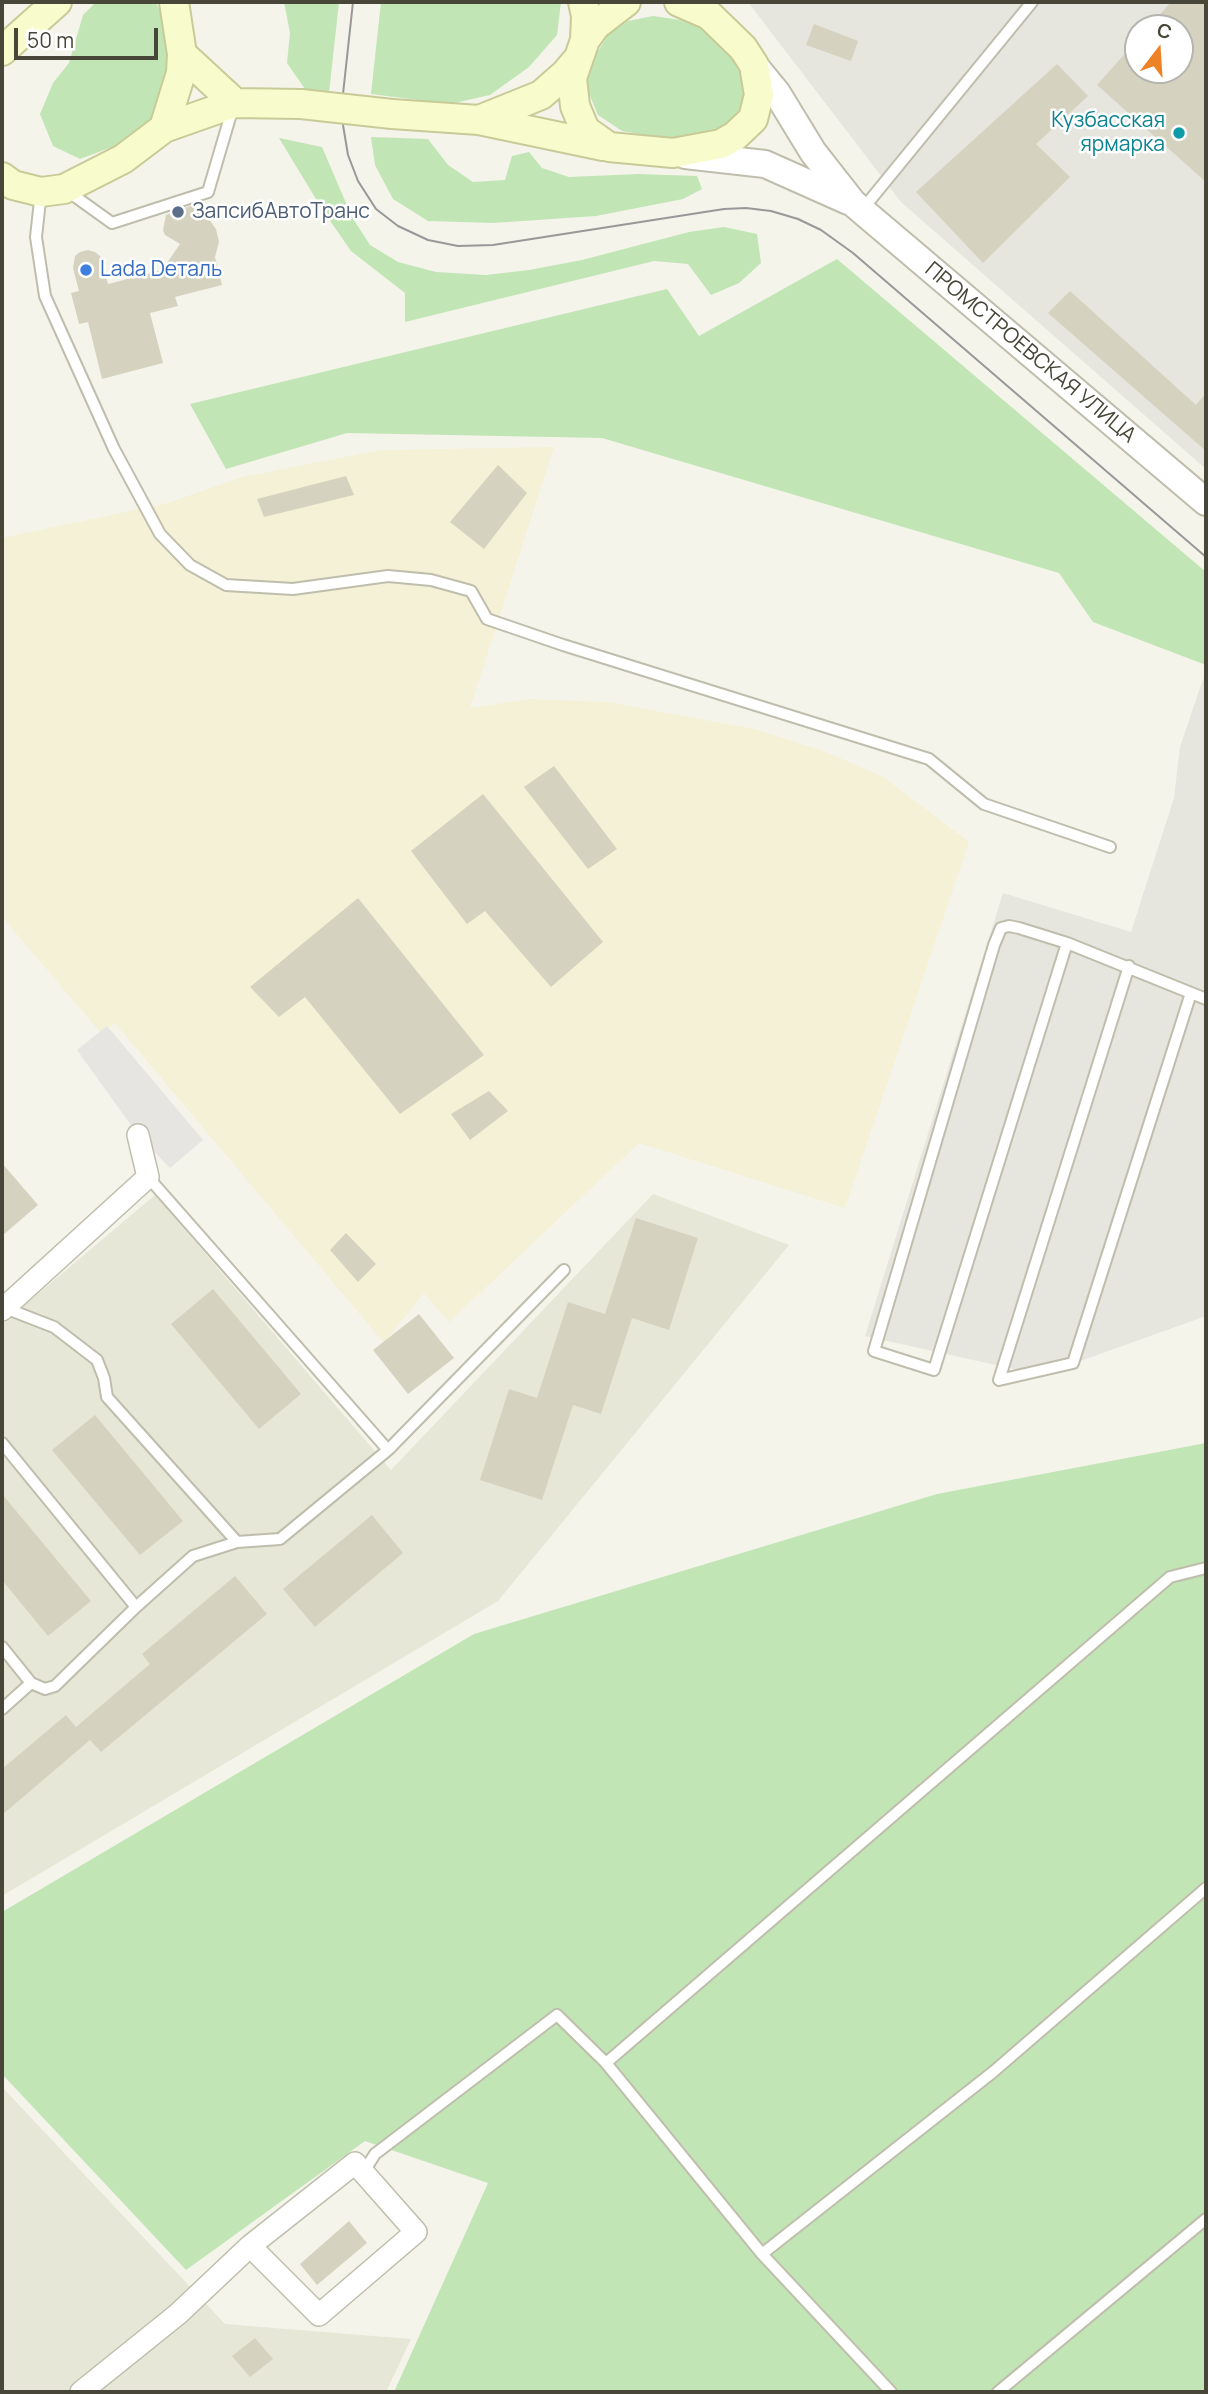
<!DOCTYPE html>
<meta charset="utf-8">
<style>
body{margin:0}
#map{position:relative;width:1208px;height:2394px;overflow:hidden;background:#f4f4ea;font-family:Manrope,sans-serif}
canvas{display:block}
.frame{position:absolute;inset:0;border:4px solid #474638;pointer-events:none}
.north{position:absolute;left:1124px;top:14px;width:70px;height:70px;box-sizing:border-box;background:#fff;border:2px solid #b5b5af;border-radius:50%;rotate:17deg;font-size:19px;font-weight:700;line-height:28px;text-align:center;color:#474638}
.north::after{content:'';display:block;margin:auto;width:24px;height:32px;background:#ee8227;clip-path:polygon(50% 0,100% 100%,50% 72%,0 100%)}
.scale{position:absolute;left:14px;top:28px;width:144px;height:32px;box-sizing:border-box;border:4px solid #474638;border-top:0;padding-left:9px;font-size:21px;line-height:24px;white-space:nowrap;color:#474638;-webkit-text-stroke:5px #fff;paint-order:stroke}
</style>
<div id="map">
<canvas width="1208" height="2394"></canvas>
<div class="frame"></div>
<div class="north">С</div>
<div class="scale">50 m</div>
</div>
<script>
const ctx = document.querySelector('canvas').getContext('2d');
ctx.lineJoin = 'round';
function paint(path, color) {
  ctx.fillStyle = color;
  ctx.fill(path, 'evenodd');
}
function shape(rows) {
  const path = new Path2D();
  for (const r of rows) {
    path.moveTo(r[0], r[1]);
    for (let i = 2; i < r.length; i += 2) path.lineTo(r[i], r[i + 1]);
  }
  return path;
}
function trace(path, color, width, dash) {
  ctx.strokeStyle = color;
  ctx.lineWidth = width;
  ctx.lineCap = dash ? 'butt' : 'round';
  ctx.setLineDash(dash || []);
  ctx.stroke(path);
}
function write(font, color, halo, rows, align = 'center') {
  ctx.font = font + ' Manrope,sans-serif';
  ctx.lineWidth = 5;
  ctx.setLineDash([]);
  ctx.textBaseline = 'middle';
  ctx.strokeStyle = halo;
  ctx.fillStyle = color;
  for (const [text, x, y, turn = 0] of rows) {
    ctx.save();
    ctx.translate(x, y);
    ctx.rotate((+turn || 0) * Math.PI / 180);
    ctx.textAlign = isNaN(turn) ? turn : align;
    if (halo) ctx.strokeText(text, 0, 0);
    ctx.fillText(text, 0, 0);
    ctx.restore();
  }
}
const residential = shape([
 [653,1194,789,1245,498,1601,2,1896,2,1324,155,1195,391,1470],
 [2,2087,225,2324,411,2339,386,2392,2,2392]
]);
const commercial = shape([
 [554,447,470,708,531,699,608,702,754,729,818,749,882,776,969,842,845,1208,639,1143,449,1322,424,1293,384,1343,115,1023,101,1033,2,917,2,538,168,503,242,477,381,450]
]);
const industrial = shape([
 [748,2,1206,2,1206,469,901,202],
 [1138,28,1180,28,1180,70,1138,70],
 [1203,679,1206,680,1206,1316,1041,1375,865,1336,1003,893,1131,932,1174,798,1180,747]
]);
const green = shape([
 [96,2,156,2,167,27,173,65,157,115,139,132,112,147,80,159,53,146,40,114,53,83,69,63,83,15],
 [284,2,339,2,329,93,305,89,287,63,290,33],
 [381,2,561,2,557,35,529,67,490,95,450,104,371,94],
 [653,16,680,20,704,28,722,44,741,67,745,101,730,124,675,141,622,131,598,115,587,89,590,64,608,35,628,21],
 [371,137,428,139,448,165,473,182,505,180,512,156,529,152,542,168,569,177,638,174,697,176,702,189,683,199,596,216,493,223,428,221,393,199,375,165],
 [279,138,322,147,352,217,370,245,398,262,436,272,486,275,529,270,582,260,689,232,724,227,757,234,761,263,739,283,711,295,688,264,654,261,405,322,405,293,351,251,322,209],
 [837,259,1206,572,1206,665,1093,622,1059,573,602,438,347,433,226,469,190,404,667,289,699,336],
 [1206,1443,1206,2392,394,2392,488,2183,365,2141,186,2270,2,2074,2,1912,474,1634,937,1494]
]);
const parking = shape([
 [107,1026,203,1140,170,1168,138,1135,77,1050]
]);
const building = shape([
 [1171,2,1206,2,1206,182,1097,85,1138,39,1138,70,1180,70,1180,28,1148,28],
 [814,24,858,41,851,61,806,45],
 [1057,64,1088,96,1036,144,1070,177,983,263,916,192],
 [193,205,204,212,216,229,219,242,215,257,222,285,175,297,178,306,150,313,163,363,102,379,88,322,79,324,71,293,79,291,73,268,75,256,80,252,88,250,95,252,100,256,108,284,162,270,180,244,165,235,163,230,166,215],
 [1070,291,1196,405,1206,393,1206,451,1048,313],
 [498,465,527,493,484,549,450,522],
 [346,476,354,495,264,517,257,499],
 [554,766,617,849,588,869,524,787],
 [483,794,603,942,551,987,485,911,467,924,411,851],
 [358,898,484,1055,400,1114,305,997,279,1017,250,987],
 [489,1091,508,1111,470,1140,451,1114],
 [2,1163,38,1205,2,1236],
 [636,1218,698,1238,669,1330,632,1318,601,1414,573,1405,542,1500,480,1480,509,1389,537,1398,568,1302,605,1314],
 [346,1233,376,1264,358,1282,330,1250],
 [213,1289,301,1394,259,1429,171,1324],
 [419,1314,454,1358,408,1394,373,1350],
 [95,1415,183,1521,140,1555,52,1450],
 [2,1494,91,1601,48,1636,2,1580],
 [372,1515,403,1553,315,1627,283,1589],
 [235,1576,267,1614,101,1752,90,1740,2,1815,2,1769,66,1715,76,1727,150,1664,142,1654],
 [349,2221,367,2243,317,2285,300,2264],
 [255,2338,273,2359,250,2377,232,2356]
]);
const service = shape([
 [66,190,112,223,208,192,233,107],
 [41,192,36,237,45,296,114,449,160,534,190,565,226,585,293,589,388,576,431,580,471,591,487,619,563,645,929,759,984,804,1110,847],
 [862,210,1032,2],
 [1067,943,934,1370,874,1351,994,945,1001,928,1009,926,1019,928,1067,943,1206,999],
 [1129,966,999,1380,1073,1363,1191,993],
 [148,1177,388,1450,564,1270],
 [5,1308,54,1327,97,1360,104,1378,107,1397,237,1542],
 [2,1443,136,1607],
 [2,1647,31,1683],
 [2,1709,31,1683,45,1689,55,1686,136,1607,193,1556,237,1542,280,1539,388,1450],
 [606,2063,1170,1577,1206,1568],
 [363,2173,375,2154,557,2015,606,2063,762,2254,891,2392],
 [762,2254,993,2072,1206,1888],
 [998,2392,1206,2219]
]);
const minor = shape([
 [2,1310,148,1177,138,1135],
 [81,2392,178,2314,250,2246,355,2163,416,2232,319,2315,250,2246]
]);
const tertiary = shape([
 [754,65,777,93,813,152,853,203,1206,502],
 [685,155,765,164,848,201]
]);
const secondary = shape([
 [583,2,586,16,585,40],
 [626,2,596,25,585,40,572,78,575,106,585,130,609,147,673,153,721,144,735,136,753,119,759,95,754,65,743,48,709,15,679,2],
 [2,51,57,2],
 [182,54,235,103],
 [392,114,479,120,603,146],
 [479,120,541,95,565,74,576,61],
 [164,128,181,73,182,54,174,2],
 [2,177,13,185,41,192,64,189,123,159,164,128,235,103,301,104]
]);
const tram = shape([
 [353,2,343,94,343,125,348,155,358,181,376,209,398,226,428,240,458,246,493,245,724,209,746,208,771,211,798,219,821,230,853,253,1206,557]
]);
const secondaryBridge = shape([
 [301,104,392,114]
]);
const markers = [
 [1179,133,7,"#0f9aa8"],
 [178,212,7,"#5c6f8a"],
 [86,270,7,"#3f7fe0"]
];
const cultureNames = [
 ["Кузбасская",1165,121],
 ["ярмарка",1165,145]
];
const serviceNames = [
 ["ЗапсибАвтоТранс",192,212]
];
const shopNames = [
 ["Lada Dеталь",100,270]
];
const streetNames = [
 ["ПРОМСТРОЕВСКАЯ УЛИЦА",1030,353,40]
];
paint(residential, '#e7e7d8');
paint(commercial, '#f4f1d6');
paint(industrial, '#e6e5de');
paint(green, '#c1e5b5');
paint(parking, '#e6e5e1');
paint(building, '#d5d3c0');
trace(service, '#bfbeac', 14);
trace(minor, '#bfbeac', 24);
trace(tertiary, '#bfbeac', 30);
trace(secondary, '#c8cb98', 32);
trace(service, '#fff', 10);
trace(minor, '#fff', 21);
trace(tertiary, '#fff', 26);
trace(secondary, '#f8fccc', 28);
trace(tram, '#989898', 2);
trace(secondaryBridge, '#c8cb98', 32, []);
trace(secondaryBridge, '#f8fccc', 28);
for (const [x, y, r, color] of markers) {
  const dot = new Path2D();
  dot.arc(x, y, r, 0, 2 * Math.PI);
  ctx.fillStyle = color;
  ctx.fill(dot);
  trace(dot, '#fff', 2.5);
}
write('21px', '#0d838f', '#fff', cultureNames, 'right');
write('21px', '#4e5e75', '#fff', serviceNames, 'left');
write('21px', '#366cbe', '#fff', shopNames, 'left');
write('21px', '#474638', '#fff', streetNames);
</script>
